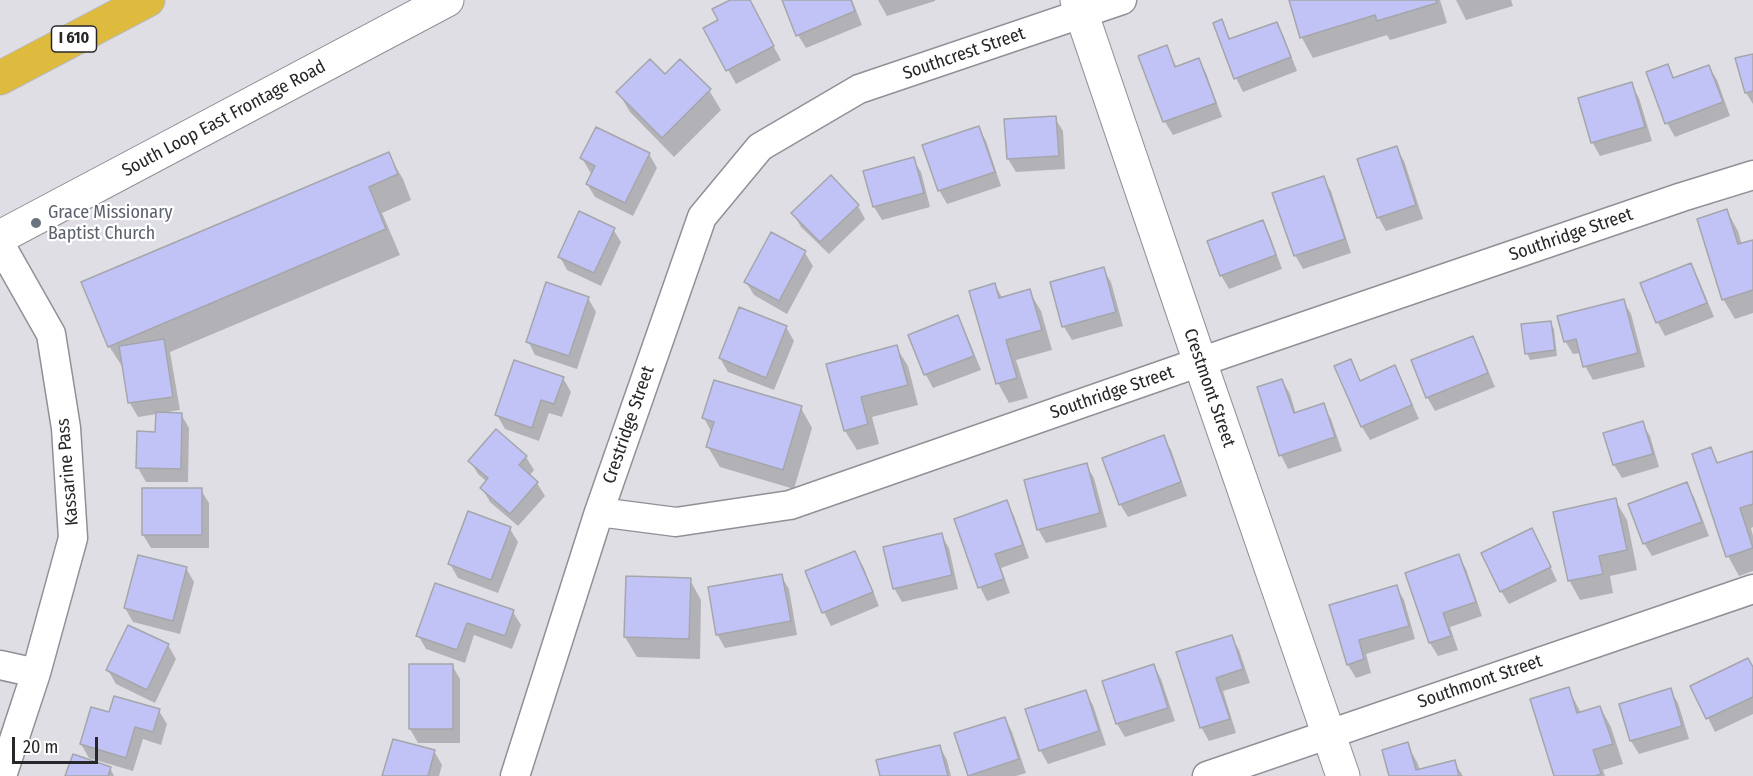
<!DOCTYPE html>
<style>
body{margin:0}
#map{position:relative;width:1753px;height:776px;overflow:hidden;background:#dedee4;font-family:"Fira Sans Condensed",sans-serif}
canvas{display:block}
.scale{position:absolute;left:12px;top:737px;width:86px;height:27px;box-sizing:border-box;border:3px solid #27272a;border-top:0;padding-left:8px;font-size:18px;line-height:21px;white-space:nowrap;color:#27272a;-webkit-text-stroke:4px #fff;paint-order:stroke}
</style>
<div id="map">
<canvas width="1753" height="776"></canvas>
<div class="scale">20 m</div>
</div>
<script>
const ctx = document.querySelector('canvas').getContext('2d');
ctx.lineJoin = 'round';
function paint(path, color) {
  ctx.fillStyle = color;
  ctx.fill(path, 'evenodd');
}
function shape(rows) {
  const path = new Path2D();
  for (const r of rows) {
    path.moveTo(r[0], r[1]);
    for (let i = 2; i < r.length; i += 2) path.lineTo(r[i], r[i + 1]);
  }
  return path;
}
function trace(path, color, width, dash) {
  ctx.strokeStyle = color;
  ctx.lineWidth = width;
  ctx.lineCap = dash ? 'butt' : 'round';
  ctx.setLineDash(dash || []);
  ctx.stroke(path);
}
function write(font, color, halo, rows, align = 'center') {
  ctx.font = font + ' "Fira Sans Condensed",sans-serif';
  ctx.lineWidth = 4.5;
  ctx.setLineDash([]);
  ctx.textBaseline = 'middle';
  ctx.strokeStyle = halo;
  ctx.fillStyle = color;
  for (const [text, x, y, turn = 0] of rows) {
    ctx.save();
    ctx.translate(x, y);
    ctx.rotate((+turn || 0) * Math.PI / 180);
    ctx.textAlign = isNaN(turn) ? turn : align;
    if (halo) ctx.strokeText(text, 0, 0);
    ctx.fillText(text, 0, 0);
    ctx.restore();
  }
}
const shadow = shape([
 [733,0,748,0,781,60,736,84,705,28,720,20],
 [784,0,852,0,862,25,806,48,798,35],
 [878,0,935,0,935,1,887,16],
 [1290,0,1440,0,1447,23,1390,40,1387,35,1313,58,1302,38],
 [1456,0,1511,0,1513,6,1466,20],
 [1221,21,1231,40,1276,24,1284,37,1297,71,1243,92,1236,78],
 [1166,46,1177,68,1199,60,1206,73,1222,117,1173,135,1165,122,1140,56],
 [1753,55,1753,104,1746,93],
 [1667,65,1675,79,1709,67,1717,80,1730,116,1675,137,1667,123],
 [665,76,709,90,721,110,674,157,630,112,618,92],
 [1631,84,1639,98,1652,141,1600,156,1592,142],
 [1055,118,1063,131,1065,169,1016,172,1008,159],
 [978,127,986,141,1001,186,947,204,939,190],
 [1396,148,1404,161,1423,219,1386,231,1378,217],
 [388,154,403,179,411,200,382,213,400,255,170,352,180,410,168,412,168,414,181,414,189,428,188,482,146,482,138,468,157,433,157,414,138,417,130,403,125,371,109,346],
 [649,154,657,168,633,216,595,197,587,184,592,173,590,172,582,158],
 [913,159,921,172,930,207,882,220,874,207],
 [1323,178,1331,191,1351,253,1303,269,1295,255],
 [858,206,865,219,829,254,801,227,793,213],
 [1727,211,1738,231,1742,245,1753,241,1753,313,1735,319,1723,299],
 [1263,222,1270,236,1282,269,1229,289,1221,275],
 [613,229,621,242,601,286,567,270,560,257],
 [772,234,805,253,813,266,787,314,754,295,746,282],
 [1691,265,1698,278,1714,317,1665,336,1658,323,1642,284],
 [1103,269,1111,282,1123,326,1072,340,1064,327,1052,283],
 [995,285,1003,299,1029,291,1041,311,1052,350,1016,360,1028,398,1009,403,998,383],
 [588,298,596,312,577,369,535,355,528,341],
 [1623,300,1631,314,1645,367,1593,380,1585,366,1581,353,1573,354,1565,341],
 [958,317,965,331,981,370,933,388,926,375,910,336],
 [1550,322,1554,329,1557,356,1530,360,1527,353],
 [786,327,794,341,774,390,728,372,720,358],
 [1472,338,1480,351,1495,387,1435,411,1427,397],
 [896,347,908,366,918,405,872,417,879,444,857,450,845,431,828,365],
 [1351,361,1361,382,1395,367,1402,381,1419,419,1370,440,1362,427,1336,367],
 [563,378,571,392,562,417,549,413,539,441,505,429,497,415],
 [1282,380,1290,394,1296,414,1323,405,1331,419,1342,451,1288,469,1281,455],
 [801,408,812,428,794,489,720,467,708,447,712,433,704,418],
 [1642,423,1650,436,1659,467,1622,478,1614,465,1605,434],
 [1163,437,1171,450,1187,496,1128,517,1120,504],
 [1710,449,1719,464,1753,453,1753,527,1751,528,1753,536,1753,571,1739,576,1728,556],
 [526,457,534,470,529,476,537,483,545,496,518,526,490,502,482,488,487,482,478,474,470,461],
 [1086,465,1094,478,1107,527,1046,543,1038,529],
 [1686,484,1694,497,1709,536,1652,556,1644,543],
 [201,490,209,503,209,548,151,548,143,535],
 [1615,500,1627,520,1637,570,1610,576,1613,593,1580,600,1569,580],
 [1007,502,1014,516,1029,558,1001,568,1010,593,987,601,980,587],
 [510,529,518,542,498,593,458,578,450,564],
 [941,535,949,548,958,589,902,602,894,588],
 [1539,543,1557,581,1509,604,1501,591],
 [855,553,863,566,879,606,831,626,824,612],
 [1459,556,1466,569,1482,616,1450,627,1458,650,1438,656,1430,643,1407,574],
 [186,568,194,582,180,634,133,622,125,608],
 [781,576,789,589,797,635,725,648,717,634],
 [627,578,690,580,701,600,700,659,637,657,625,637],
 [436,585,513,612,521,625,512,649,474,635,465,663,426,649,418,635],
 [1396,586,1404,600,1415,639,1366,654,1371,673,1356,678,1348,665,1331,606],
 [1231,636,1239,650,1250,683,1223,691,1236,733,1209,741,1201,727,1178,653],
 [168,645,176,659,155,703,116,684,108,670],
 [410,665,452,665,460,679,460,743,418,743,410,729],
 [1154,666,1161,679,1175,721,1125,737,1117,724,1104,682],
 [1753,669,1753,714,1715,732,1692,686],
 [1568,688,1581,713,1600,707,1611,727,1623,764,1603,770,1605,776,1556,776],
 [1670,690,1678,703,1689,739,1639,754,1631,741,1621,705],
 [1085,692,1093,705,1106,745,1048,764,1040,750],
 [115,698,159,711,167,724,161,745,143,739,133,771,89,758,81,744,110,714],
 [1005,718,1012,732,1026,773,1016,776,969,776,956,734],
 [1407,744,1418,764,1420,771,1454,762,1463,776,1391,776],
 [940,747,947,760,951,776,881,776],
 [434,751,442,765,439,776,384,776],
 [110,768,114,776,67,776]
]);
const building = shape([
 [730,0,750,0,774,46,726,71,703,28,718,20,712,9,730,0],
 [782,0,851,0,855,11,796,36,782,0],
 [1289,0,1436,0,1437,3,1377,21,1375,15,1300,38,1289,0],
 [1222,19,1229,39,1277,22,1291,57,1234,79,1213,23,1222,19],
 [1167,45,1175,67,1199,58,1216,103,1163,122,1138,56,1167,45],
 [1753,54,1753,91,1745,93,1735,58,1753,54],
 [650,59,665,74,680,59,711,89,662,138,616,92,650,59],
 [1668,64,1673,78,1709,65,1723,102,1665,124,1646,72,1668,64],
 [1632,82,1645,127,1591,143,1578,98,1632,82],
 [1056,116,1059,156,1007,159,1004,119,1056,116],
 [979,126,995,172,938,191,922,145,979,126],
 [596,127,650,153,625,203,586,184,595,166,580,158,596,127],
 [1397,146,1416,205,1377,218,1357,159,1397,146],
 [389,152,398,174,369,187,386,229,108,347,81,282,389,152],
 [914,157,924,193,873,207,863,171,914,157],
 [831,175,859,205,820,242,791,213,831,175],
 [1324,176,1345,239,1294,256,1272,193,1324,176],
 [1727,209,1738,244,1753,240,1753,290,1722,300,1697,219,1727,209],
 [579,211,615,228,594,273,558,257,579,211],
 [1263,220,1276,255,1220,276,1207,241,1263,220],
 [771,232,806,251,779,301,744,282,771,232],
 [1691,263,1707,303,1656,323,1640,283,1691,263],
 [1104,267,1116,312,1062,327,1050,282,1104,267],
 [546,282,589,297,569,356,526,342,546,282],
 [995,283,999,298,1030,289,1042,330,1006,340,1017,378,996,384,969,291,995,283],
 [1624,299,1638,353,1583,367,1576,339,1564,342,1557,316,1624,299],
 [739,307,787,326,766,378,719,358,739,307],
 [958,315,974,356,924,375,908,335,958,315],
 [1551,321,1555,350,1525,354,1521,324,1551,321],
 [1473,336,1488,373,1426,398,1411,360,1473,336],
 [164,339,173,397,128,403,119,346,164,339],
 [897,345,908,385,861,397,868,424,844,431,826,364,897,345],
 [1351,359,1360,381,1395,365,1412,405,1361,427,1334,366,1351,359],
 [514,360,564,377,554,404,541,400,532,428,495,415,514,360],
 [1282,379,1294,413,1324,403,1335,437,1279,456,1257,387,1282,379],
 [714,380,802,406,783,470,706,447,714,422,702,418,714,380],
 [156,412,182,413,181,469,136,468,137,431,155,432,156,412],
 [1643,421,1653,454,1613,465,1603,433,1643,421],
 [496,429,527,456,519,465,538,482,510,514,480,488,488,478,468,461,496,429],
 [1164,435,1181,482,1119,505,1102,458,1164,435],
 [1711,447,1717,463,1753,451,1753,504,1740,508,1753,548,1726,557,1692,454,1711,447],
 [1087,463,1100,513,1037,530,1024,480,1087,463],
 [1687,482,1702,522,1643,544,1628,504,1687,482],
 [142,488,202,488,202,535,142,535,142,488],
 [1616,498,1627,550,1599,556,1603,574,1568,581,1553,512,1616,498],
 [1007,500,1023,545,995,554,1004,579,978,588,954,519,1007,500],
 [468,511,511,527,491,580,448,564,468,511],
 [1532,528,1551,567,1500,592,1481,553,1532,528],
 [942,533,952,575,893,589,883,547,942,533],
 [855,551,873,592,822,613,805,571,855,551],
 [1459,554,1476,602,1443,613,1451,636,1429,643,1405,573,1459,554],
 [138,555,187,567,173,621,124,608,138,555],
 [782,574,791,621,716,635,708,587,782,574],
 [626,576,691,578,689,639,624,637,626,576],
 [435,583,514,610,505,636,467,623,457,650,416,636,435,583],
 [1397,585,1409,626,1359,640,1364,659,1347,665,1329,605,1397,585],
 [128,625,169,644,147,690,106,670,128,625],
 [1232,635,1243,669,1216,678,1230,719,1200,728,1176,652,1232,635],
 [1748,658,1753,667,1753,697,1706,719,1690,686,1748,658],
 [409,664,453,664,453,729,409,729,409,664],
 [1154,664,1168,708,1116,724,1102,681,1154,664],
 [1569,687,1577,713,1600,706,1613,744,1593,750,1601,774,1595,776,1554,776,1530,699,1569,687],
 [1671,688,1682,726,1630,741,1619,704,1671,688],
 [1086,690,1099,731,1039,751,1025,709,1086,690],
 [114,696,160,709,153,732,135,727,126,758,80,744,91,707,109,712,114,696],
 [1005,717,1019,759,968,776,954,733,1005,717],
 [393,739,435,750,428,776,382,776,393,739],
 [1408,742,1416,770,1455,760,1459,776,1389,776,1382,750,1408,742],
 [940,745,948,776,880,776,876,760,940,745],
 [73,754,111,767,108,776,65,776,73,754]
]);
const minor = shape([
 [0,244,51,334,66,428,73,538,36,673,2,776],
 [599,512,676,522,790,505,1200,362,1682,197,1753,175],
 [0,665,36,673],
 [515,776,599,512,702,217,760,147,859,89,1122,0],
 [1207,776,1753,589]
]);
const tertiary = shape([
 [1077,0,1200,362,1343,776]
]);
const secondary = shape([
 [0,237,447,0]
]);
const motorway = shape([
 [0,78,148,0]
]);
const markers = [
 [36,223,6,"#6b7280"]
];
const shields = [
 [74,39,45]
];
const shieldNames = [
 ["I 610",74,39]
];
const streetNames = [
 ["Southcrest Street",964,54,-19],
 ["South Loop East Frontage Road",224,119,-28],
 ["Southridge Street",1571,235,-19],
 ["Crestmont Street",1209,388,71],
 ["Southridge Street",1112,393,-19],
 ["Crestridge Street",629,425,-71],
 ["Kassarine Pass",68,472,-95],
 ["Southmont Street",1480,682,-19]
];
const worshipNames = [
 ["Grace Missionary",48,213],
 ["Baptist Church",48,234]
];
paint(shadow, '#0003');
paint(building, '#c1c3f6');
trace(building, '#a5a6ab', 1.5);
trace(minor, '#909096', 31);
trace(tertiary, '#909096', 35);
trace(secondary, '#909096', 35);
trace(motorway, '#bababb', 35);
trace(minor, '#fff', 28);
trace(tertiary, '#fff', 33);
trace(secondary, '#fff', 33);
trace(motorway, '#debb3e', 33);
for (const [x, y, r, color] of markers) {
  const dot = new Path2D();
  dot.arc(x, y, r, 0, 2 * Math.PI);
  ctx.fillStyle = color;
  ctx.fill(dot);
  trace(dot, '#fff', 2);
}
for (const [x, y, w] of shields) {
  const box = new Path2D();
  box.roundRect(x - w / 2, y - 13, w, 26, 4.5);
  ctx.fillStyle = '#fff';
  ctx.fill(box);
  trace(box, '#27272a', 1.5);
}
write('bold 16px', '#27272a', null, shieldNames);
write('18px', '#27272a', '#fff', streetNames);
write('18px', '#5b616d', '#fff', worshipNames, 'left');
</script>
